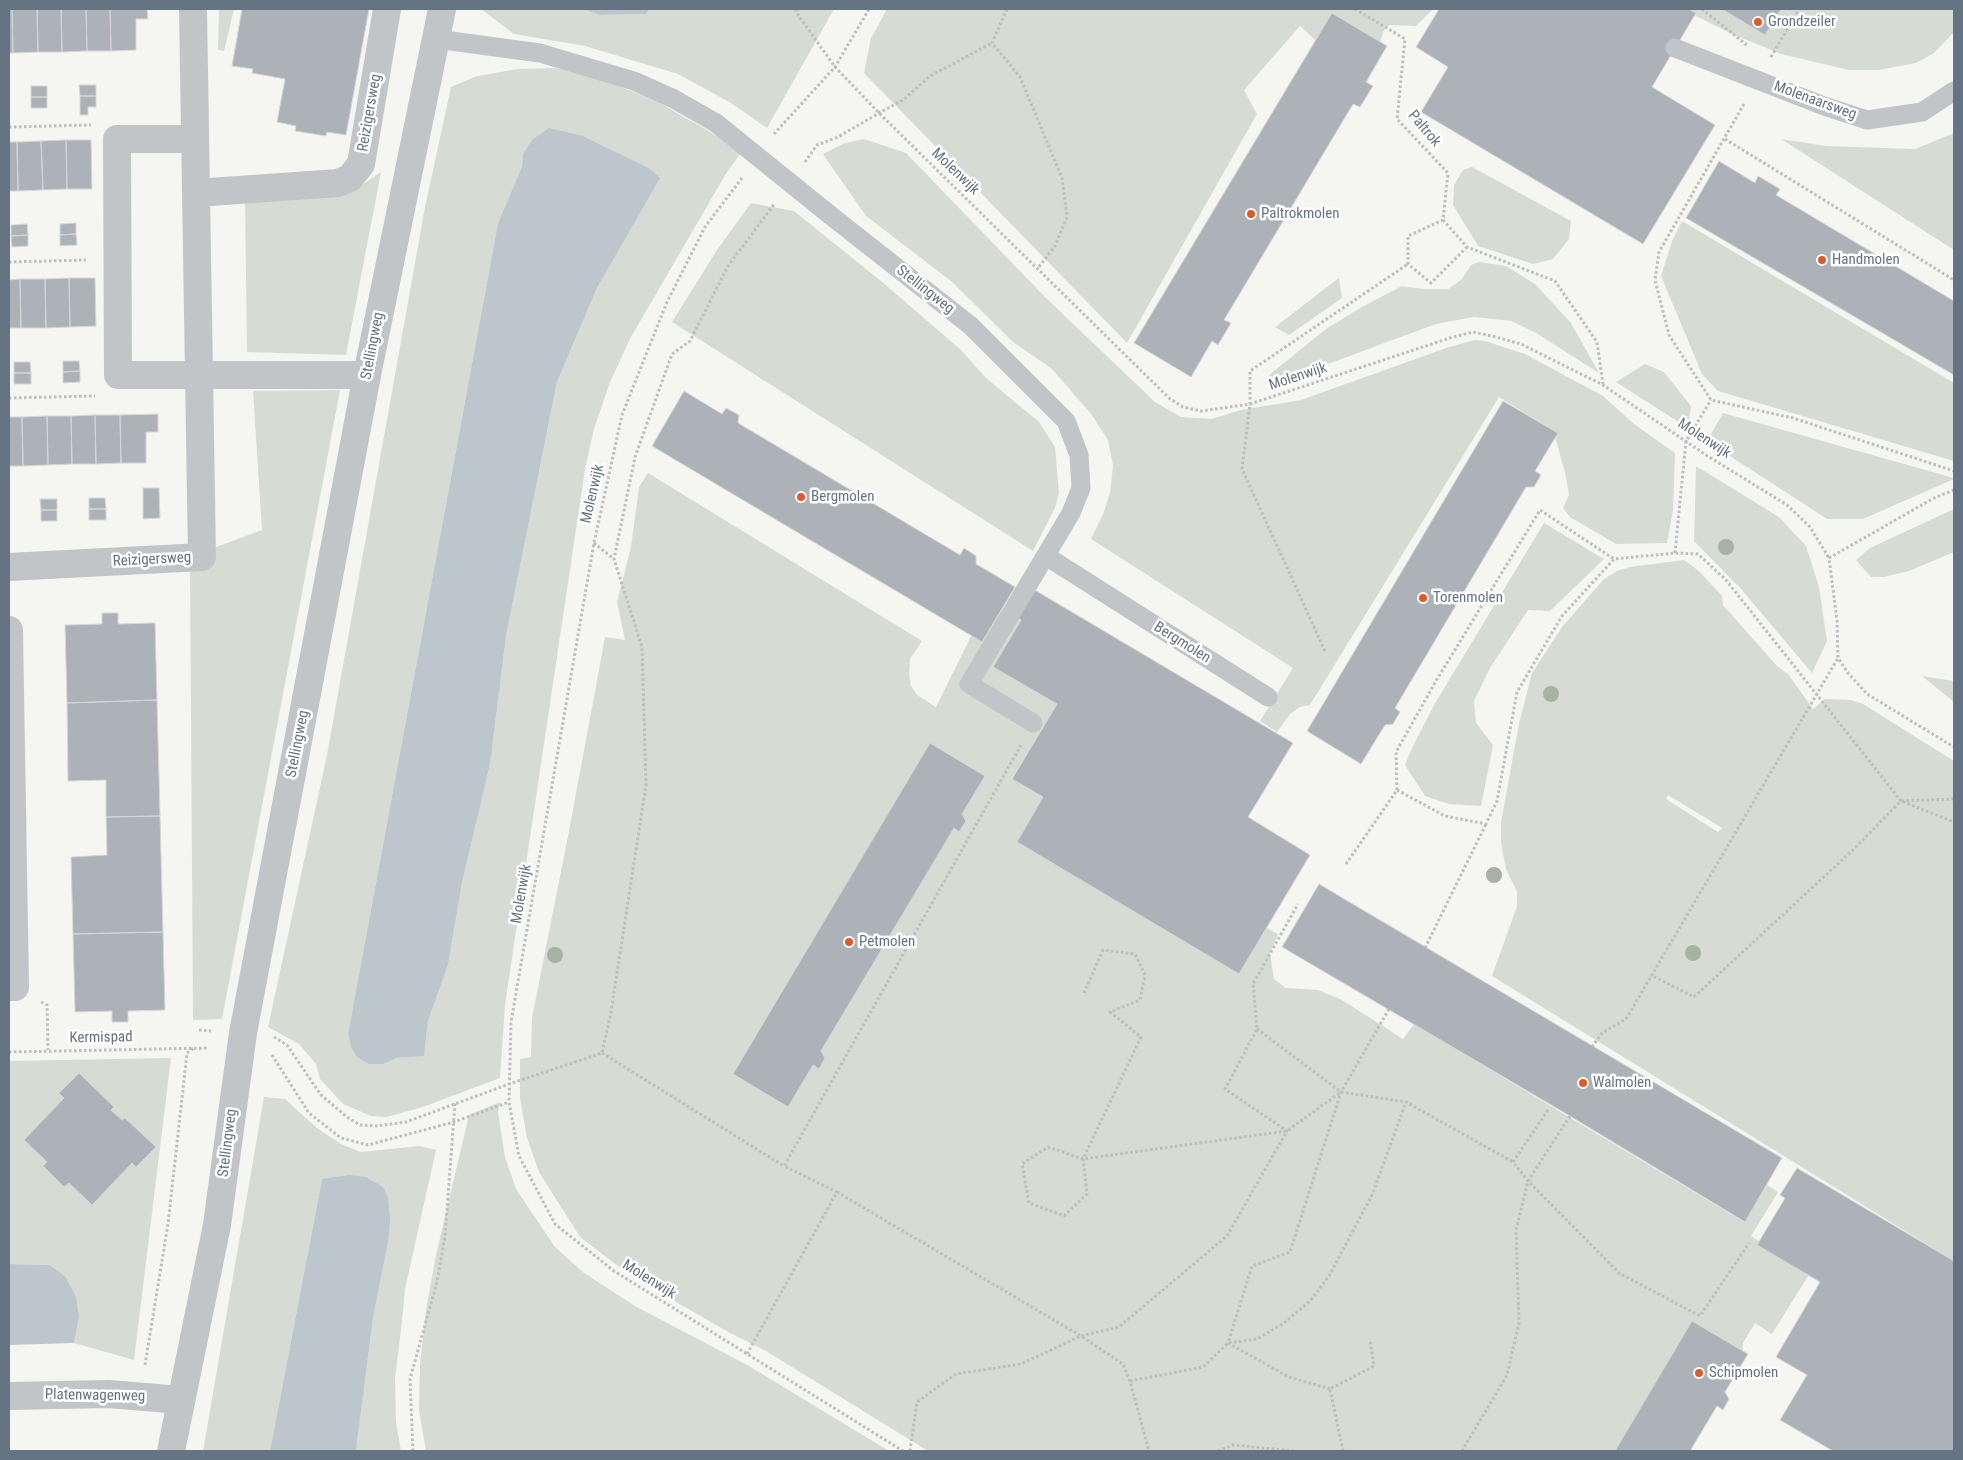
<!DOCTYPE html>
<style>
body{margin:0}
#map{position:relative;width:1963px;height:1460px;overflow:hidden;background:#f5f6f2;font-family:"Roboto Condensed",sans-serif}
canvas{display:block}
.frame{position:absolute;inset:0;border:10px solid #657482;pointer-events:none}
</style>
<div id="map">
<canvas width="1963" height="1460"></canvas>
<div class="frame"></div>
</div>
<script>
const ctx = document.querySelector('canvas').getContext('2d');
ctx.lineJoin = 'round';
function paint(path, color) {
  ctx.fillStyle = color;
  ctx.fill(path, 'evenodd');
}
function shape(rows) {
  const path = new Path2D();
  for (const r of rows) {
    path.moveTo(r[0], r[1]);
    for (let i = 2; i < r.length; i += 2) path.lineTo(r[i], r[i + 1]);
  }
  return path;
}
function trace(path, color, width, dash) {
  ctx.strokeStyle = color;
  ctx.lineWidth = width;
  ctx.lineCap = dash ? 'butt' : 'round';
  ctx.setLineDash(dash || []);
  ctx.stroke(path);
}
function write(font, color, halo, rows, align = 'center') {
  ctx.font = font + ' "Roboto Condensed",sans-serif';
  ctx.lineWidth = 5;
  ctx.setLineDash([]);
  ctx.textBaseline = 'middle';
  ctx.strokeStyle = halo;
  ctx.fillStyle = color;
  for (const [text, x, y, turn = 0] of rows) {
    ctx.save();
    ctx.translate(x, y);
    ctx.rotate((+turn || 0) * Math.PI / 180);
    ctx.textAlign = isNaN(turn) ? turn : align;
    if (halo) ctx.strokeText(text, 0, 0);
    ctx.fillText(text, 0, 0);
    ctx.restore();
  }
}
const green = shape([
 [219,9,234,9,224,51,218,50],
 [481,9,583,9,599,15,646,14,650,9,834,9,767,128,731,103,678,74,585,46,514,34],
 [887,9,1433,9,1416,26,1391,25,1385,27,1366,86,1300,26,1244,90,1257,114,1127,343,864,73,871,38],
 [1682,9,1954,9,1954,32,1934,53,1916,63,1879,70,1849,70,1781,54,1732,34],
 [555,68,592,75,658,102,719,137,741,153,727,172,631,337,610,382,594,429,585,469,505,1005,500,1078,420,1108,386,1117,371,1116,343,1104,320,1079,316,1064,299,1044,268,1027,327,755,425,207,451,87,477,76,518,69],
 [583,136,649,168,659,178,597,288,557,382,506,636,490,764,462,883,448,965,428,1021,424,1055,396,1058,351,1047,348,1034,498,223,522,166,523,154],
 [1954,133,1954,250,1781,139,1826,146,1915,149],
 [864,139,906,153,1046,298,1155,402,1181,417,1212,419,1241,410,1301,400,1449,347,1475,340,1485,341,1525,354,1603,396,1634,424,1675,453,1673,510,1667,543,1616,544,1570,517,1563,508,1569,495,1565,472,1553,430,1499,397,1310,705,1300,707,1290,714,1277,732,1260,721,1293,668,1091,539,1103,514,1110,493,1113,466,1108,440,1092,415,1052,369,1013,342,951,281,866,216,823,154,845,143],
 [1472,167,1571,221,1569,239,1553,259,1533,264,1478,246,1453,205,1454,185,1463,170],
 [381,172,346,355,247,352,245,198,359,187],
 [751,203,794,211,881,281,961,350,986,378,1039,422,1055,447,1059,493,1055,508,1033,551,672,322,717,250],
 [1682,221,1954,383,1954,461,1718,391,1702,374,1661,276,1672,241],
 [1479,262,1506,266,1535,284,1571,323,1599,373,1536,333,1511,321,1474,317,1436,324,1271,385,1269,375,1326,329,1362,307,1402,286,1423,289,1448,289,1462,279,1471,265],
 [1339,278,1342,298,1289,335,1275,327],
 [1645,364,1664,372,1691,406,1688,428,1616,382],
 [340,390,222,1019,193,1020,190,564,208,550,262,530,253,391],
 [1723,413,1954,478,1954,479,1863,519,1827,519,1707,441],
 [1696,466,1779,517,1806,546,1819,587,1827,641,1812,673,1742,590,1694,541],
 [648,473,922,641,910,659,909,674,911,686,917,695,936,707,977,624,991,602,1021,620,993,667,1057,704,1012,778,1043,797,1017,842,1239,973,1267,928,1278,934,1270,953,1274,979,1286,988,1318,990,1342,1000,1403,1039,1414,1024,1744,1222,1767,1185,1778,1192,1751,1236,1810,1273,1772,1334,1755,1323,1743,1343,1742,1358,1685,1451,928,1451,766,1351,730,1333,631,1276,580,1237,539,1172,527,1138,520,1098,520,1059,531,1057,532,1018,569,831,605,637,625,640,617,602,631,547,639,487],
 [1954,509,1954,552,1909,571,1884,577,1871,577,1856,560,1870,548],
 [1544,523,1604,559,1550,611,1528,610,1490,668,1474,701,1476,723,1493,745,1481,806,1449,804,1425,796,1405,765,1412,748,1434,705],
 [1684,560,1699,571,1722,596,1723,605,1777,666,1788,674,1813,709,1825,699,1851,700,1863,704,1954,761,1954,1261,1492,976,1517,906,1517,892,1506,869,1501,843,1501,822,1519,724,1532,673,1562,627,1604,579,1617,571,1630,567],
 [1668,795,1722,828,1722,829,1718,832,1666,799],
 [1922,676,1954,681,1954,702],
 [171,1058,134,1360,74,1343,79,1317,49,1265,9,1264,9,1061],
 [264,1097,285,1099,317,1128,341,1144,361,1152,420,1146,436,1150,405,1289,402,1321,395,1379,396,1422,401,1451,356,1451,373,1318,388,1243,388,1198,322,1179,270,1451,203,1451],
 [500,1102,498,1112,505,1157,516,1189,555,1247,584,1273,635,1306,749,1366,889,1451,426,1451,419,1410,420,1365,426,1310,436,1255,469,1115]
]);
const water = shape([
 [583,9,650,9,646,14,599,15],
 [549,128,583,136,649,168,660,178,597,288,557,382,506,636,490,764,462,883,448,965,428,1021,424,1056,396,1058,383,1064,369,1064,357,1057,351,1047,348,1034,498,223,522,166,523,154,533,139],
 [349,1175,366,1177,383,1187,388,1198,390,1221,388,1243,373,1318,356,1451,270,1451,322,1179],
 [9,1264,49,1265,65,1276,76,1297,79,1317,74,1343,9,1345]
]);
const building = shape([
 [9,9,12,9,13,53,9,53,9,9],
 [12,9,37,9,38,52,13,53,12,9],
 [37,9,61,9,62,52,38,52,37,9],
 [61,9,86,9,87,51,62,52,61,9],
 [86,9,110,9,111,51,87,51,86,9],
 [110,9,147,9,148,19,136,19,136,50,111,51,110,9],
 [242,9,369,9,346,135,327,132,326,136,295,131,296,126,277,122,285,79,252,73,253,69,232,66,242,9],
 [1439,9,1688,9,1696,13,1652,87,1715,125,1643,244,1421,112,1448,67,1416,47,1439,9],
 [1722,9,1781,9,1765,35,1722,9],
 [1332,13,1387,46,1366,82,1373,86,1360,107,1353,104,1224,320,1231,323,1218,345,1212,341,1191,377,1134,343,1332,13],
 [79,85,96,85,96,96,80,96,79,85],
 [31,86,47,86,47,97,31,97,31,86],
 [80,96,96,96,96,107,88,107,88,115,80,115,80,96],
 [31,97,47,97,47,108,31,108,31,97],
 [66,140,91,140,92,189,67,189,66,140],
 [66,140,67,189,43,190,41,141,66,140],
 [41,141,43,190,18,191,17,142,41,141],
 [9,142,17,142,18,191,9,191,9,142],
 [1719,161,1755,183,1758,176,1780,189,1776,195,1954,301,1954,375,1686,218,1719,161],
 [76,223,76,234,60,235,60,224,76,223],
 [27,224,28,235,11,236,11,225,27,224],
 [76,234,77,245,60,246,60,235,76,234],
 [28,235,28,246,12,247,11,236,28,235],
 [69,278,95,278,96,326,70,327,69,278],
 [69,278,70,327,46,328,45,279,69,278],
 [20,279,45,279,46,328,21,328,20,279],
 [20,279,21,328,9,328,9,280,20,279],
 [63,361,79,361,80,371,63,372,63,361],
 [14,362,30,362,31,373,14,373,14,362],
 [80,371,80,382,63,383,63,372,80,371],
 [14,373,31,373,31,384,14,384,14,373],
 [684,391,722,414,726,408,739,415,738,423,960,555,964,548,976,556,976,564,1015,587,982,642,652,446,684,391],
 [1503,401,1558,433,1535,471,1541,475,1534,487,1526,487,1395,708,1400,712,1393,724,1385,725,1361,764,1307,731,1503,401],
 [158,414,158,432,146,432,146,463,121,463,120,415,158,414],
 [95,415,120,415,121,463,96,464,95,415],
 [95,415,96,464,72,464,71,416,95,415],
 [47,416,71,416,72,464,48,465,47,416],
 [47,416,48,465,23,466,22,417,47,416],
 [9,417,22,417,23,466,9,466,9,417],
 [143,488,159,488,160,518,143,519,143,488],
 [89,498,105,498,106,509,89,509,89,498],
 [40,499,57,499,57,510,41,510,40,499],
 [89,509,106,509,106,520,89,520,89,509],
 [41,510,57,510,57,521,41,521,41,510],
 [1033,589,1293,743,1248,817,1310,855,1239,974,1017,842,1043,797,1012,779,1057,704,993,667,1021,620,1017,617,1033,589],
 [102,613,118,613,118,624,155,623,157,700,67,703,65,625,102,624,102,613],
 [157,700,160,816,106,817,106,780,68,781,67,703,157,700],
 [930,743,985,776,962,814,966,821,959,832,954,828,821,1051,825,1058,819,1069,813,1065,788,1107,733,1074,930,743],
 [160,816,163,932,73,934,71,857,107,855,106,817,160,816],
 [1319,884,1782,1158,1745,1222,1570,1116,1282,947,1319,884],
 [163,932,165,1010,128,1011,128,1022,112,1022,112,1011,75,1012,73,934,163,932],
 [79,1073,114,1107,111,1110,122,1120,125,1118,156,1147,136,1167,132,1163,92,1205,69,1183,64,1187,43,1166,47,1162,24,1140,64,1098,59,1093,79,1073],
 [1797,1168,1954,1261,1954,1451,1833,1451,1780,1420,1807,1375,1776,1357,1820,1282,1757,1245,1785,1198,1780,1195,1797,1168],
 [1692,1321,1748,1354,1725,1392,1729,1399,1723,1410,1717,1406,1690,1451,1615,1451,1692,1321]
]);
const path = shape([
 [796,9,796,12,835,67,879,113,1169,398,1183,407,1201,411,1250,404,1453,337,1473,332,1492,336,1521,344,1603,385,1706,455,1787,505,1810,527,1829,558],
 [1007,9,992,43,1020,77,1062,178,1067,217,1055,246,1038,268],
 [1355,9,1405,39,1397,119,1448,173,1443,220,1408,236,1408,264,1431,283,1467,247],
 [1702,9,1748,46],
 [1771,57,1799,9],
 [1744,104,1659,252,1655,280,1669,335,1711,400,1793,418,1954,471],
 [9,127,91,125],
 [774,134,835,67,869,9],
 [1725,139,1954,280],
 [805,162,817,145,838,137,879,113,903,100,930,76,992,43],
 [742,178,705,227,667,302,622,415,594,543,511,1022,509,1102,519,1156,555,1224,614,1271,903,1451],
 [1443,220,1467,247,1555,281,1597,342,1603,384],
 [9,262,86,260],
 [9,398,95,396],
 [1954,490,1934,498,1829,558,1837,620,1838,658,1848,673,1867,694,1954,747],
 [594,543,614,559],
 [1675,553,1686,441,1711,400],
 [1325,651,1242,469,1250,404,1250,371,1408,264],
 [1397,790,1396,752,1436,681,1540,510,1614,559],
 [1954,799,1901,801,1954,822],
 [1346,864,1397,790,1445,816,1486,824,1497,801,1517,692,1562,616,1614,559,1675,553,1698,554,1726,580,1901,801,1854,849,1694,997,1651,975],
 [1425,948,1486,824],
 [1084,993,1103,950,1135,954,1145,975,1140,1000,1110,1012,1141,1037,1083,1159,1087,1194,1064,1216,1029,1203,1022,1164,1048,1147,1083,1159,1287,1131,1341,1092],
 [41,1002,47,1005,48,1050],
 [1257,1029,1341,1092,1406,1102,1513,1162],
 [199,1030,211,1031],
 [274,1037,287,1045,321,1095,347,1117,360,1125,376,1126,406,1122,509,1084,602,1053,611,1012,646,785,642,647,614,559,635,457,672,354,690,341,728,266,775,203],
 [1592,1047,1602,1033,1626,1019,1838,658],
 [9,1052,209,1048],
 [602,1053,784,1166,1021,745],
 [272,1055,309,1113,341,1138,368,1145,454,1122,509,1102],
 [1548,1110,1513,1162,1528,1181,1619,1273,1700,1316,1749,1243],
 [837,1192,1081,1336,1123,1364,1130,1381,1149,1451],
 [747,1354,837,1192,784,1166],
 [145,1365,168,1224,187,1053,194,1048],
 [1130,1381,1203,1367,1228,1343,1257,1339,1284,1323,1310,1301,1329,1276,1372,1195,1406,1102],
 [1330,1389,1289,1377,1228,1343,1252,1266,1290,1252,1341,1092,1389,1009],
 [413,1451,410,1379,437,1282,445,1236,455,1103],
 [910,1451,917,1402,956,1374,1021,1364,1081,1336,1119,1327,1227,1236,1287,1131,1225,1089,1257,1029,1253,984,1298,904],
 [1218,1451,1233,1445,1293,1451],
 [1343,1451,1330,1389,1374,1366,1370,1340],
 [1462,1451,1507,1375,1519,1323,1516,1230,1528,1181,1570,1116]
]);
const service = shape([
 [436,39,540,53,634,81,674,99,716,123],
 [1675,48,1824,106,1867,120,1922,112,1954,91],
 [830,215,971,326,1066,421,1079,455,1081,488,1071,513,969,684,1033,723],
 [1046,556,1268,697]
]);
const minor = shape([
 [194,139,117,139,118,375,367,375],
 [196,193,338,183,350,178,361,164,387,9],
 [9,567,202,557,193,9],
 [9,630,15,987,9,987],
 [9,1396,108,1394,181,1400]
]);
const tertiary = shape([
 [171,1451,217,1225,243,1033,367,375,442,9]
]);
const serviceBridge = shape([
 [716,123,830,215]
]);
const trees = [
 [1726,547],
 [1551,694],
 [1494,875],
 [1693,953],
 [555,955]
];
const markers = [
 [1758,22,5,"#dd5b2a"],
 [1251,214,5,"#dd5b2a"],
 [1822,260,5,"#dd5b2a"],
 [801,497,5,"#dd5b2a"],
 [1423,598,5,"#dd5b2a"],
 [849,942,5,"#dd5b2a"],
 [1583,1083,5,"#dd5b2a"],
 [1699,1373,5,"#dd5b2a"]
];
const poiNames = [
 ["Grondzeiler",1768,22],
 ["Paltrokmolen",1261,214],
 ["Handmolen",1832,260],
 ["Bergmolen",811,497],
 ["Torenmolen",1433,598],
 ["Petmolen",859,942],
 ["Walmolen",1593,1083],
 ["Schipmolen",1709,1373]
];
const streetNames = [
 ["Molenaarsweg",1815,101,20],
 ["Reizigersweg",370,113,-80],
 ["Paltrok",1424,129,50],
 ["Molenwijk",955,172,44],
 ["Stellingweg",925,290,38],
 ["Stellingweg",373,346,-79],
 ["Molenwijk",1298,377,-18],
 ["Molenwijk",1704,439,33],
 ["Molenwijk",593,494,-77],
 ["Reizigersweg",152,560,-3],
 ["Bergmolen",1182,643,32],
 ["Stellingweg",298,744,-79],
 ["Molenwijk",522,894,-80],
 ["Kermispad",101,1038,-1],
 ["Stellingweg",228,1143,-83],
 ["Molenwijk",649,1280,32],
 ["Platenwagenweg",95,1396,1]
];
paint(green, '#d6dcd3');
paint(water, '#bcc6cc');
paint(building, '#acb2b8');
trace(building, '#d7d7d5', 1);
trace(path, '#bbbdbf', 3, [2.5, 2.5]);
trace(service, '#c1c5c8', 19);
trace(minor, '#c1c5c8', 28);
trace(tertiary, '#c1c5c8', 28);
trace(serviceBridge, '#c1c5c8', 19);
ctx.fillStyle = '#a7b2a4';
for (const [x, y] of trees) {
  ctx.beginPath();
  ctx.arc(x, y, 8, 0, 2 * Math.PI);
  ctx.fill();
}
for (const [x, y, r, color] of markers) {
  const dot = new Path2D();
  dot.arc(x, y, r, 0, 2 * Math.PI);
  ctx.fillStyle = color;
  ctx.fill(dot);
  trace(dot, '#fff', 2);
}
write('15px', '#657482', '#fff', poiNames, 'left');
write('15px', '#657482', '#fff', streetNames);
</script>
